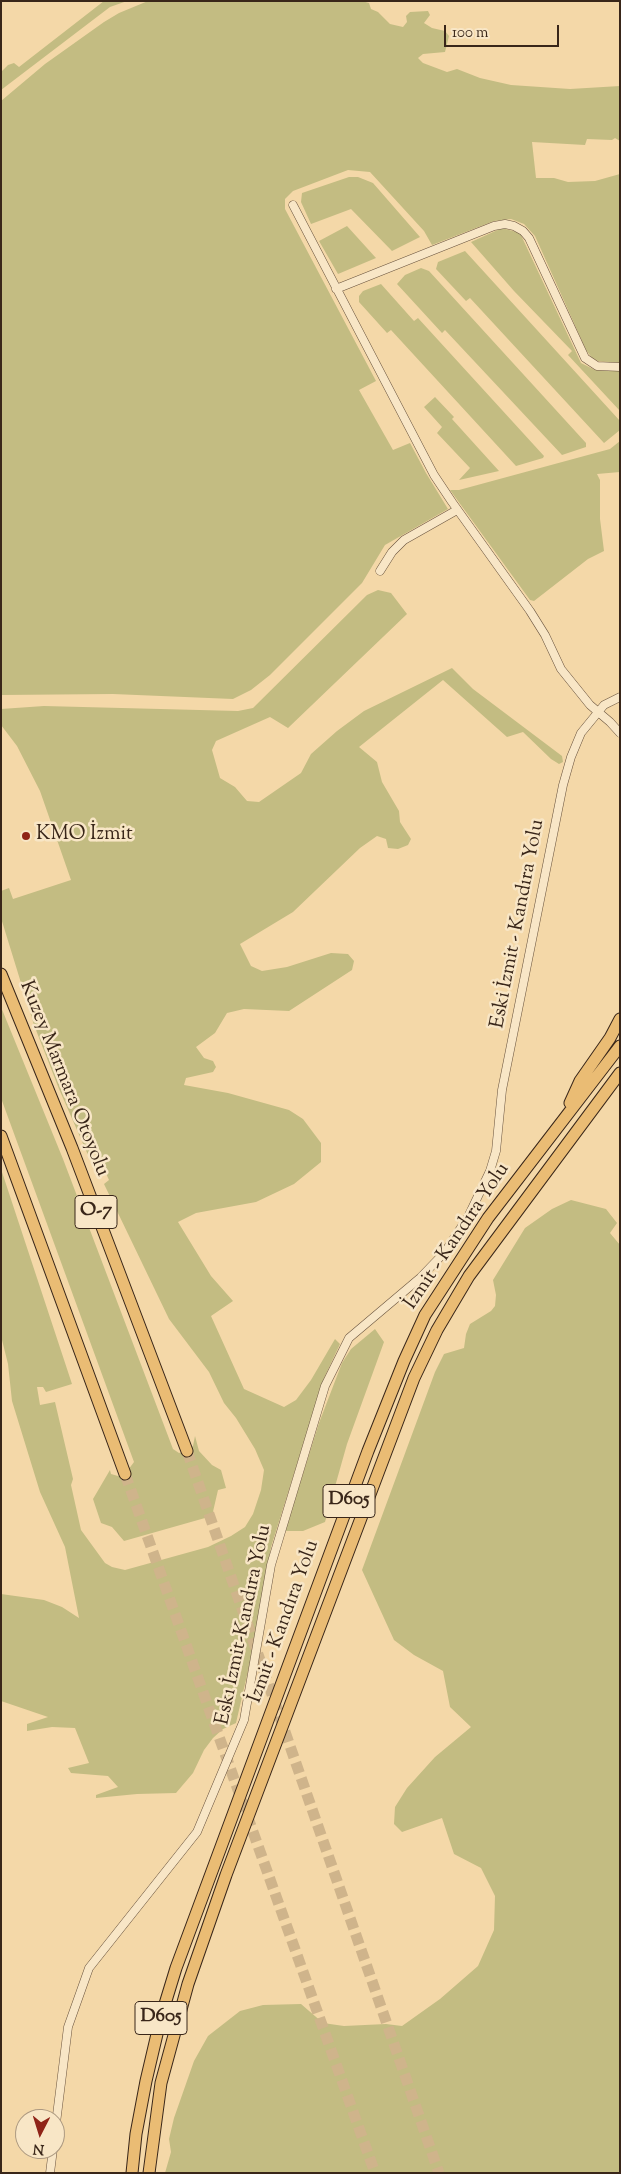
<!DOCTYPE html>
<meta charset="utf-8">
<style>
body{margin:0}
#map{position:relative;width:621px;height:2174px;overflow:hidden;background:#f4d8a8;font-family:"Sorts Mill Goudy",serif}
canvas{display:block}
.frame{position:absolute;inset:0;border:2px solid #392619;pointer-events:none}
.north{position:absolute;left:15px;top:2109px;width:50px;height:50px;box-sizing:border-box;background:#f8e6c6;border:1px solid #ac9981;border-radius:50%;rotate:185deg;font-size:14px;font-weight:700;line-height:20px;text-align:center;color:#392619}
.north::after{content:'';display:block;margin:auto;width:18px;height:22px;background:#8f2418;clip-path:polygon(50% 0,100% 100%,50% 72%,0 100%)}
.scale{position:absolute;left:444px;top:25px;width:115px;height:22px;box-sizing:border-box;border:2px solid #392619;border-top:0;padding-left:6px;font-size:15px;line-height:18px;white-space:nowrap;color:#392619;-webkit-text-stroke:4px #f8e6c6;paint-order:stroke}
</style>
<div id="map">
<canvas width="621" height="2174"></canvas>
<div class="frame"></div>
<div class="north">N</div>
<div class="scale">100 m</div>
</div>
<script>
const ctx = document.querySelector('canvas').getContext('2d');
ctx.lineJoin = 'round';
function paint(path, color) {
  ctx.fillStyle = color;
  ctx.fill(path, 'evenodd');
}
function shape(rows) {
  const path = new Path2D();
  for (const r of rows) {
    path.moveTo(r[0], r[1]);
    for (let i = 2; i < r.length; i += 2) path.lineTo(r[i], r[i + 1]);
  }
  return path;
}
function trace(path, color, width, dash) {
  ctx.strokeStyle = color;
  ctx.lineWidth = width;
  ctx.lineCap = dash ? 'butt' : 'round';
  ctx.setLineDash(dash || []);
  ctx.stroke(path);
}
function write(font, color, halo, rows, align = 'center') {
  ctx.font = font + ' "Sorts Mill Goudy",serif';
  ctx.lineWidth = 5;
  ctx.setLineDash([]);
  ctx.textBaseline = 'middle';
  ctx.strokeStyle = halo;
  ctx.fillStyle = color;
  for (const [text, x, y, turn = 0] of rows) {
    ctx.save();
    ctx.translate(x, y);
    ctx.rotate((+turn || 0) * Math.PI / 180);
    ctx.textAlign = isNaN(turn) ? turn : align;
    if (halo) ctx.strokeText(text, 0, 0);
    ctx.fillText(text, 0, 0);
    ctx.restore();
  }
}
const green = shape([
 [104,1,127,1,110,7,1,90,1,72,8,65,14,63,19,67],
 [148,1,362,1,369,3,371,9,378,12,390,24,403,27,407,22,406,16,410,12,428,11,430,15,424,23,432,28,445,31,449,36,445,52,423,54,418,58,423,63,447,72,457,69,480,78,511,85,570,89,620,86,620,141,615,138,612,140,587,139,585,145,532,142,536,178,554,178,568,182,595,181,620,174,620,363,598,361,592,358,586,350,535,236,524,224,511,219,494,221,432,245,424,231,370,172,348,170,293,191,285,199,285,209,376,381,359,390,393,450,410,443,426,473,448,509,385,545,362,583,270,675,251,690,233,699,113,694,1,695,1,101,45,64,104,22,119,13],
 [349,177,358,177,373,183,420,237,392,251,351,209,311,224,301,202,302,193],
 [347,226,376,258,338,274,319,241],
 [502,228,520,233,581,363,595,370,620,371,620,411,568,355,572,351,514,291,471,242],
 [465,251,620,421,620,430,604,443,470,298,466,301,436,269,438,262],
 [421,268,429,271,586,443,586,447,562,455,445,330,442,333,397,284,405,275],
 [381,284,414,321,418,318,544,456,543,458,516,466,391,330,387,333,359,302,359,296,363,291],
 [435,397,454,417,452,419,499,471,459,480,470,468,437,433,442,427,424,407],
 [620,441,620,472,597,474,600,480,600,519,604,551,588,559,534,601,530,600,450,490,459,490,610,449],
 [378,590,391,593,407,614,288,728,270,717,216,741,212,750,220,778,235,787,247,801,259,802,301,773,311,754,337,731,364,711,452,668,473,689,562,756,563,762,559,764,551,759,523,732,507,737,443,680,359,747,377,762,382,782,399,811,400,822,411,839,408,845,398,849,388,848,386,839,377,836,360,848,293,912,240,944,251,966,262,971,287,967,331,953,348,954,354,961,352,970,289,1011,244,1009,227,1013,215,1033,196,1047,204,1058,213,1061,216,1067,213,1072,186,1078,184,1085,228,1093,289,1110,303,1119,321,1143,321,1162,294,1184,256,1202,196,1213,178,1222,211,1276,233,1301,211,1316,244,1389,284,1407,296,1400,311,1380,335,1339,340,1344,324,1378,271,1547,251,1658,236,1723,223,1729,213,1738,204,1750,193,1773,176,1793,137,1794,96,1798,96,1795,118,1787,108,1776,71,1773,68,1768,89,1763,75,1728,52,1727,27,1731,27,1724,48,1717,1,1701,1,1594,44,1600,62,1607,79,1618,65,1547,40,1492,12,1401,8,1364,1,1336,1,1169,72,1384,46,1392,43,1387,37,1387,40,1405,55,1402,73,1479,71,1485,81,1530,105,1563,112,1567,125,1570,208,1547,231,1536,245,1527,253,1514,261,1490,264,1470,255,1449,236,1418,224,1403,209,1372,169,1319,104,1184,109,1180,97,1154,88,1155,59,1089,34,1025,1,918,1,891,9,888,13,899,71,880,40,791,17,746,1,725,1,709,44,706,238,711,253,708,367,595],
 [1,1007,63,1159,173,1449,179,1453,187,1451,193,1446,195,1436,199,1451,212,1465,221,1470,226,1488,218,1490,212,1516,124,1541,112,1527,101,1523,93,1499,110,1470,111,1474,118,1476,125,1474,134,1462,1,1098],
 [571,1200,606,1209,617,1223,610,1233,620,1245,620,2173,165,2173,171,2152,169,2139,174,2118,194,2061,208,2036,240,2011,263,2005,301,2004,323,2023,344,2026,386,2024,402,2026,440,1999,478,1966,494,1930,495,1896,481,1868,454,1854,442,1818,402,1832,394,1824,395,1807,407,1788,435,1757,471,1727,450,1707,443,1671,414,1655,394,1640,362,1570,435,1372,444,1354,464,1348,466,1334,470,1324,491,1311,495,1306,496,1295,493,1280,525,1228,552,1209],
 [375,1329,384,1342,347,1444,325,1522,303,1531,285,1531,319,1423,342,1363,351,1349]
]);
const highwayTunnel = shape([
 [187,1451,439,2173],
 [125,1474,375,2173]
]);
const minor = shape([
 [293,205,434,475,452,502,530,611,545,635,561,669,590,705,610,722,620,733],
 [336,289,494,226,505,224,514,226,523,231,529,238,585,358,597,366,620,367],
 [380,571,392,552,404,540,457,510],
 [55,2131,68,2027,89,1968,197,1832,244,1720,271,1565,325,1386,349,1338,420,1278,445,1252,468,1217,490,1171,496,1151,502,1090,563,785,571,757,581,733,604,705,620,697],
 [50,2173,53,2149]
]);
const highway = shape([
 [1,974,72,1148,187,1451],
 [570,1103,580,1081,610,1038,620,1019],
 [1,1136,125,1474],
 [132,2173,136,2134,146,2081,161,2017,176,1968,368,1451,404,1361,425,1315,488,1218,620,1046],
 [149,2173,161,2083,188,1984,226,1875,414,1378,437,1330,469,1276,620,1073]
]);
const markers = [
 [26,836,5,"#8f2418"]
];
const shields = [
 [96,1212,42],
 [349,1501,52],
 [161,2018,52]
];
const shieldNames = [
 ["O-7",96,1212],
 ["D605",349,1501],
 ["D605",161,2018]
];
const poiNames = [
 ["KMO İzmit",36,836]
];
const streetNames = [
 ["Eski İzmit - Kandıra Yolu",519,924,-79],
 ["Kuzey Marmara Otoyolu",63,1079,68],
 ["İzmit - Kandıra Yolu",458,1237,-56],
 ["İzmit - Kandıra Yolu",285,1622,-70],
 ["Eskı İzmit-Kandıra Yolu",245,1625,-78]
];
paint(green, '#c3bc82');
trace(highwayTunnel, '#cfb48b', 11, [11, 5.5]);
trace(minor, '#68523d', 9);
trace(highway, '#392619', 13);
trace(minor, '#f8e6c6', 8);
trace(highway, '#eabc74', 11);
for (const [x, y, r, color] of markers) {
  const dot = new Path2D();
  dot.arc(x, y, r, 0, 2 * Math.PI);
  ctx.fillStyle = color;
  ctx.fill(dot);
  trace(dot, '#f8e6c6', 2);
}
for (const [x, y, w] of shields) {
  const box = new Path2D();
  box.roundRect(x - w / 2, y - 16.5, w, 33, 4);
  ctx.fillStyle = '#f8e6c6';
  ctx.fill(box);
  trace(box, '#392619', 1);
}
write('bold 19px', '#392619', null, shieldNames);
write('20px', '#392619', '#f8e6c6', poiNames, 'left');
write('20px', '#392619', '#f8e6c6', streetNames);
</script>
